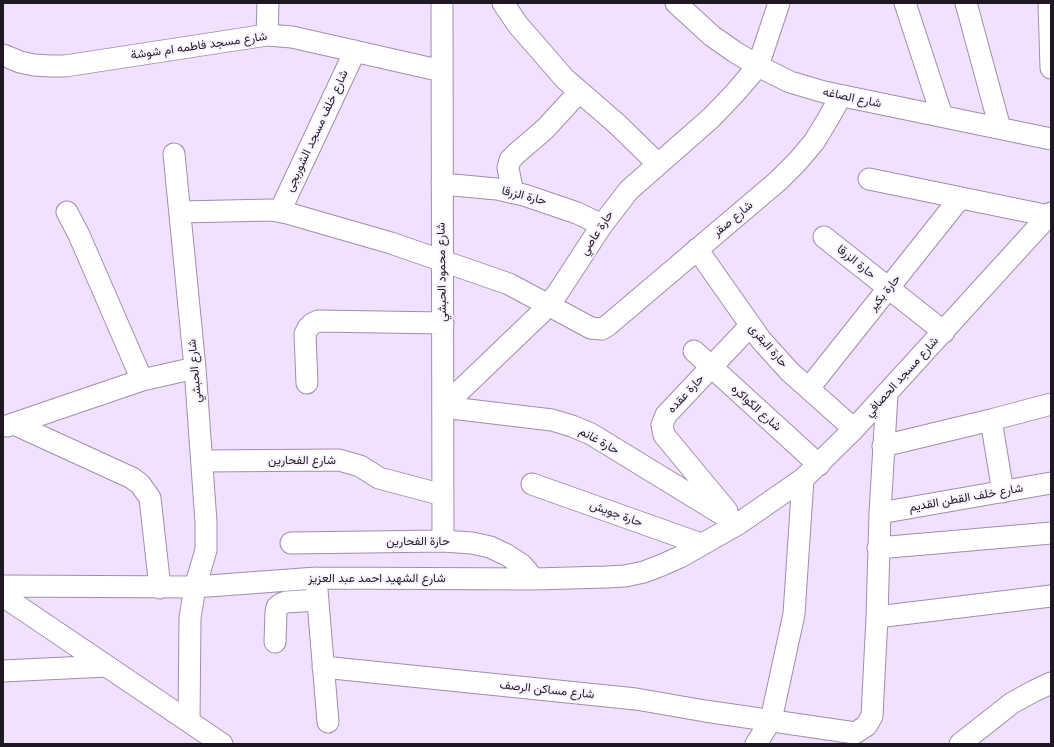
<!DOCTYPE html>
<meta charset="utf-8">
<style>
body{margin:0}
#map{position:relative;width:1054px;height:747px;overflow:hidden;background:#f2e0ff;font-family:"Fira Sans",sans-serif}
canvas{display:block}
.frame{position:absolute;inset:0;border:4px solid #1f1823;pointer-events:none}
</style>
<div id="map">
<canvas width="1054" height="747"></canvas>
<div class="frame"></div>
</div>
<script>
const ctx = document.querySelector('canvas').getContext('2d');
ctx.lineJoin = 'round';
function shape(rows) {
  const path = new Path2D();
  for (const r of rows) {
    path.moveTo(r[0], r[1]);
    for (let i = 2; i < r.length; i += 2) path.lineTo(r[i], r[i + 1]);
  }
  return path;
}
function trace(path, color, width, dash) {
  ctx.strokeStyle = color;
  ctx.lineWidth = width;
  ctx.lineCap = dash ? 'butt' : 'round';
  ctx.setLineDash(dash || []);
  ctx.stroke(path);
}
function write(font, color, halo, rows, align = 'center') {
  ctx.font = font + ' "Fira Sans",Vazirmatn,sans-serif';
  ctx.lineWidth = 4;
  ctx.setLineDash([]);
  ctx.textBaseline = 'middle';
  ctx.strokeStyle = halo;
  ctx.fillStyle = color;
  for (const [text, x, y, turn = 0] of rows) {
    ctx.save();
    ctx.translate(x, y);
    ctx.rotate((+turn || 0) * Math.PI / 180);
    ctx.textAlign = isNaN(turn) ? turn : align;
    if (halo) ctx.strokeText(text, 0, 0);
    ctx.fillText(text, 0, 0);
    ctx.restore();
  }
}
const minor = shape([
 [442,3,443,541],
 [503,3,518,25,565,79,617,124,658,164],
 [676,3,712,36,735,52,758,66,790,82,824,92,1051,139],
 [905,3,942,116],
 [966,3,1000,128],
 [1049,3,1051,68],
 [267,35,268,3],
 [3,55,20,62,34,65,50,66,65,66,267,35,292,37,442,71],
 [174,154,195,368,206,522,206,550,195,587,190,618,189,721],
 [869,179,1049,216],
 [442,184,497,189,524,195,577,213,602,225],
 [513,193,508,168,510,160,517,153,545,129,579,92],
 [280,211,355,51],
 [67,212,79,235,142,380],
 [180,212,272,210,287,213,391,243,509,284,591,328,602,329,607,326,778,181,797,162,814,142,828,119,841,96],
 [824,237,944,332],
 [697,249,761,340,790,372,854,429],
 [694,351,819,465],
 [307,383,305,334,308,328,312,324,318,321,443,323],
 [809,388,960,198],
 [443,407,540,314,557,294,602,225,629,190,711,118,735,93,758,66,779,3],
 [443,407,552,420,572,426,591,434,609,445,738,524],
 [991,420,1003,492],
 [14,424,132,478,140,484,150,498,160,588],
 [7,426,142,380,195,368],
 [883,446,991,420,1051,404],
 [202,461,339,460,360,466,379,478,443,495],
 [532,484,701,544],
 [727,511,664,435,662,425,666,415,750,326],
 [880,513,1051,483],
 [291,543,443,541,472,543,490,547,507,555,522,565,534,579],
 [878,548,1051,533],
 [316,578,328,722],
 [3,586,195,587,316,578,534,579,606,577,625,576,644,572,662,565,680,557,738,524,803,479,854,429,1051,213],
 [3,596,222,744],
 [877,617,1051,596],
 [275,642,276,612,277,607,281,604,286,602,318,600],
 [323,667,636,699,705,711,855,733,866,726,872,716,877,617,880,513,887,394],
 [3,671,107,666],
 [756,744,771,720,794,614,803,479],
 [960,744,1012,703,1034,691,1051,683]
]);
const streetNames = [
 ["شارع مسجد فاطمه ام شوشة",199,46,-8],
 ["شارع الصاغه",852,98,12],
 ["شارع خلف مسجد الشوربجى",317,131,-65],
 ["حارة الزرقا",524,196,14],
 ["شارع صقر",733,219,-40],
 ["حارة عاصي",597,233,-57],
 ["حارة الزرقا",856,262,39],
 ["شارع محمود الحبشي",442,272,-91],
 ["حارة بكير",885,293,-51],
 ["حارة البقرى",768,346,49],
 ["شارع الحبشي",195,371,-95],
 ["شارع مسجد الحصافي",902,377,-48],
 ["حارة عقده",686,394,-47],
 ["شارع الكواكره",756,408,42],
 ["حارة غانم",599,441,29],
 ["شارع الفحارين",302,461],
 ["شارع خلف القطن القديم",966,498,-10],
 ["حارة جويش",616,514,20],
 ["حارة الفحارين",418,542],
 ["شارع الشهيد احمد عبد العزيز",377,579],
 ["شارع مساكن الرصف",547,690,6]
];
trace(minor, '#9f8eab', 23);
trace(minor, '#fff', 21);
write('12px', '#1f1823', '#faf2ff', streetNames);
</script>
